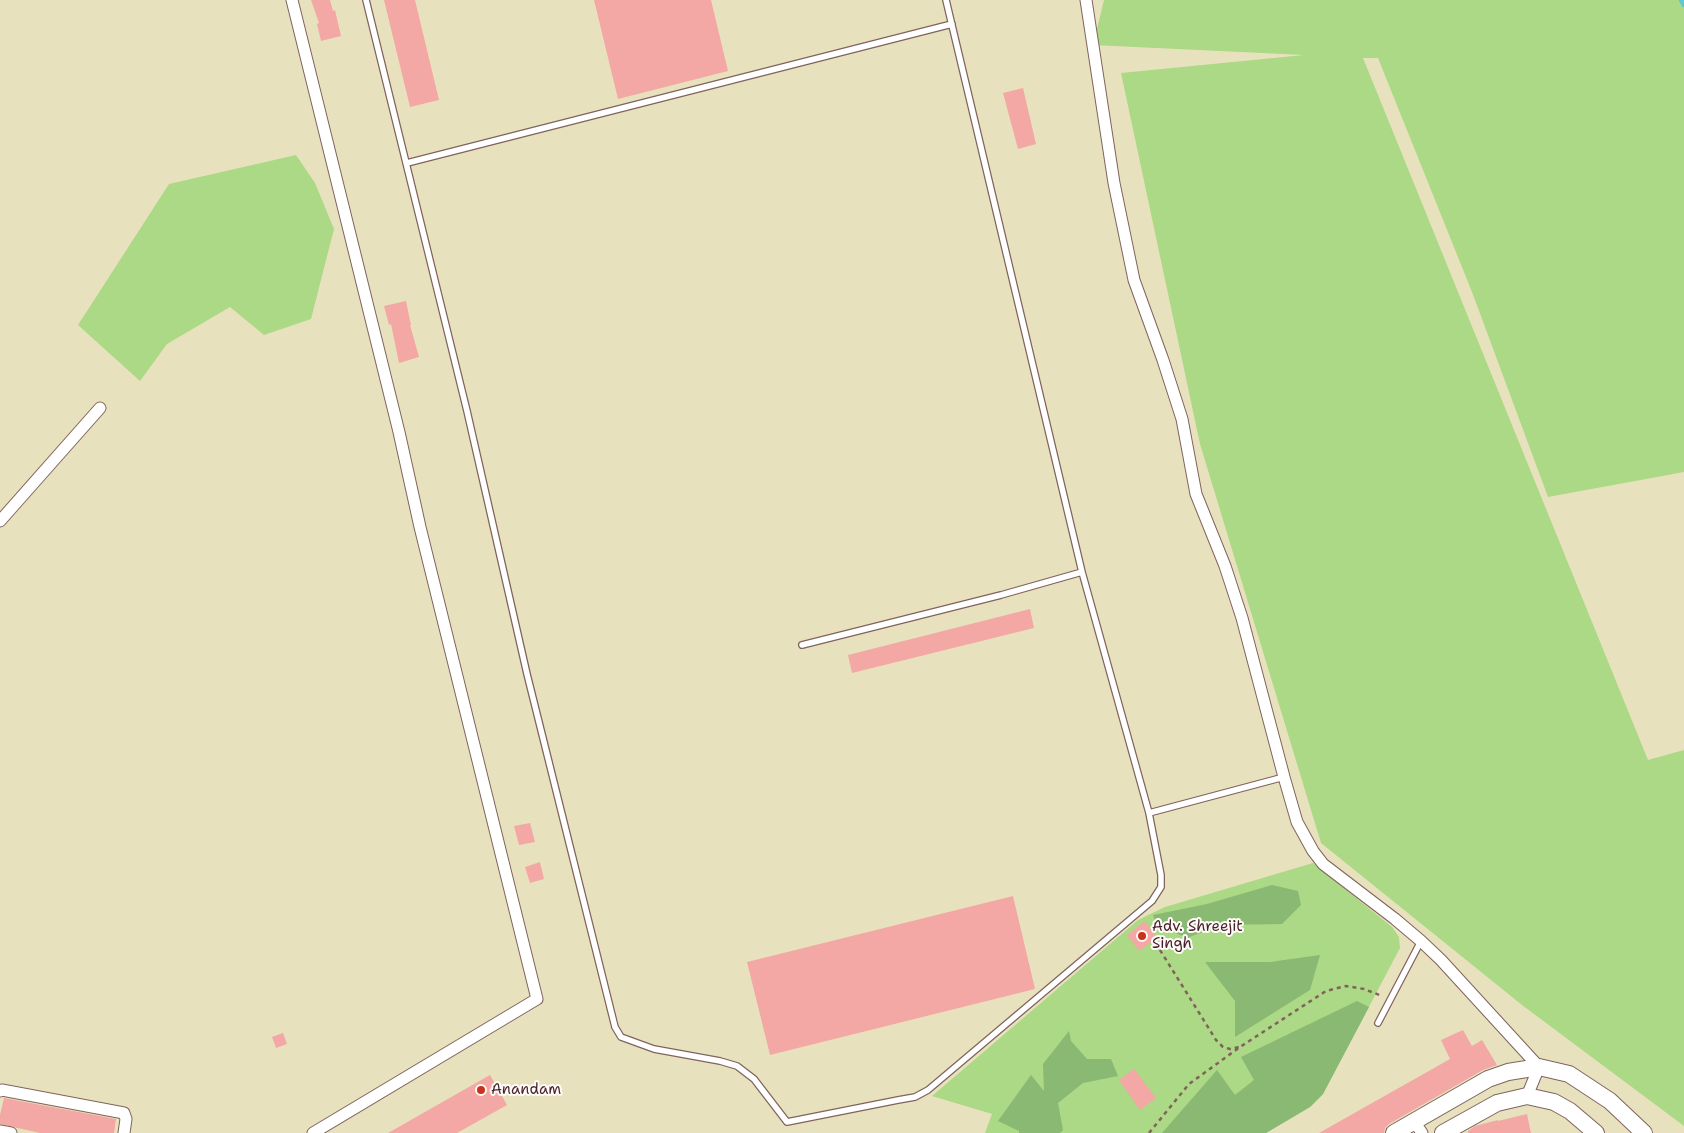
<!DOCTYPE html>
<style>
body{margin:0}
canvas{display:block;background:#e8e1bd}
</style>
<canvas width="1684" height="1133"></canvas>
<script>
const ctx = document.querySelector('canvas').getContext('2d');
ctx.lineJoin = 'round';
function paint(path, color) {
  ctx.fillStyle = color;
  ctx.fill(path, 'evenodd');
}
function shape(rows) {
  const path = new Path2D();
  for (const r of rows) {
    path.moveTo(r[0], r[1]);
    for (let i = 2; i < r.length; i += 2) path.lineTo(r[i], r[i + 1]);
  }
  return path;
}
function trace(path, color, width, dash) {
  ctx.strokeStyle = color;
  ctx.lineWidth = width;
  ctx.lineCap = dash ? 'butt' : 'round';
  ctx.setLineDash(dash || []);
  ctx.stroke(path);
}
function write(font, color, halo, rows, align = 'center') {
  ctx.font = font + ' "Shantell Sans",sans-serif';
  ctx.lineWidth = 4;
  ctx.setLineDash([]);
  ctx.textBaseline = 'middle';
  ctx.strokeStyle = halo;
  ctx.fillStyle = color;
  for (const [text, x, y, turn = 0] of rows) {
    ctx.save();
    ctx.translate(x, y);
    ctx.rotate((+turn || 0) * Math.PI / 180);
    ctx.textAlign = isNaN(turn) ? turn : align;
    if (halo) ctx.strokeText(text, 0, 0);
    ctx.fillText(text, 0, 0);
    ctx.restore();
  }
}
const green = shape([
 [1104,0,1684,0,1684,472,1548,497,1472,292,1378,58,1363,58,1648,760,1684,750,1684,1126,1522,1005,1321,843,1200,444,1121,73,1304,55,1093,45],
 [296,155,315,183,334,229,311,319,264,335,230,307,167,344,140,381,78,325,169,184],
 [1313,863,1392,927,1399,937,1400,948,1323,1094,1310,1107,1266,1133,985,1133,992,1114,932,1096,1138,920,1165,907]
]);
const forest = shape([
 [1272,885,1298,891,1301,905,1282,924,1221,925,1187,938,1157,925,1153,915,1207,904],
 [1320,955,1310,990,1235,1037,1235,1001,1205,962,1270,962],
 [1357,1001,1369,1007,1323,1094,1310,1107,1266,1133,1162,1133,1217,1070,1235,1095,1254,1080,1241,1057],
 [1069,1031,1071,1041,1087,1059,1111,1059,1118,1076,1083,1083,1058,1103,1063,1130,1060,1133,1019,1133,1019,1131,998,1121,1031,1075,1044,1091,1043,1064]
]);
const stream = shape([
 [1681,0,1684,5]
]);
const building = shape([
 [311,0,330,0,333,11,335,10,341,36,321,41,317,24,319,23],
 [384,0,415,0,439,100,410,107],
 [594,0,711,0,728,71,618,99],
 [1023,88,1036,144,1018,149,1003,93],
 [406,301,411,325,410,325,419,357,399,363,391,324,389,325,384,306],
 [1030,609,1034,628,852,673,848,655],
 [530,823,535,842,519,845,514,826],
 [540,862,544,879,530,883,525,867],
 [1013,896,1035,989,770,1055,747,962],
 [1145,921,1157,938,1139,951,1127,935],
 [1463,1030,1472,1046,1482,1040,1497,1065,1483,1070,1389,1124,1385,1128,1384,1133,1319,1133,1450,1059,1441,1040],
 [283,1033,287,1044,276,1048,272,1037],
 [1134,1069,1156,1098,1140,1110,1119,1080],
 [490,1075,507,1105,457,1133,388,1133],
 [4,1098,116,1119,114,1133,40,1133,0,1124,0,1115],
 [1527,1114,1531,1133,1468,1133,1468,1131,1475,1126,1498,1120,1498,1121]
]);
const path = shape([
 [1160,950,1216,1040,1223,1047,1230,1049,1239,1047],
 [1149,1133,1189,1084,1240,1047,1326,991,1346,986,1364,989,1382,996]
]);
const service = shape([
 [366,0,467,411,527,674,615,1027,621,1037,654,1049,720,1061,737,1066,754,1079,787,1122,898,1100,915,1097,928,1090,1152,901,1161,887,1161,875,1149,813,1082,572,946,0],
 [407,163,952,24],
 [802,645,1001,595,1082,572],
 [1149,813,1284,777],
 [1378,1023,1421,941]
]);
const minor = shape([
 [292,0,399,432,420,527,537,999,313,1133],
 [1086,0,1114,183,1134,280,1163,360,1182,419,1196,494,1225,566,1242,618,1284,777,1297,822,1313,851,1323,864,1395,919,1421,941,1441,960,1539,1067,1527,1096],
 [0,521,100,408],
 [0,1091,2,1090,124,1113,126,1119,124,1133],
 [1414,1121,1422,1133],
 [0,1131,11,1133]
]);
const secondary = shape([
 [1394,1133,1488,1079,1508,1072,1539,1067,1569,1074,1610,1101,1644,1133],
 [1443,1133,1497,1103,1527,1096,1554,1102,1570,1111,1596,1133]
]);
const markers = [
 [1142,936,5,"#c8321e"],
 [481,1090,5,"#c8321e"]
];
const poiNames = [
 ["Adv. Shreejit",1152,927],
 ["Singh",1152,944],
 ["Anandam",491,1090]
];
paint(green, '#acd985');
paint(forest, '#89b972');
trace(stream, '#5dc8d7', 4.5);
paint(building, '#f3a8a5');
trace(service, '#81635e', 8);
trace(minor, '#81635e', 13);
trace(secondary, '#81635e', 18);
trace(path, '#81635e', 2.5, [4, 4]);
trace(service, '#fff', 5.5);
trace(minor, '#fff', 11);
trace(secondary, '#fff', 16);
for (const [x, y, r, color] of markers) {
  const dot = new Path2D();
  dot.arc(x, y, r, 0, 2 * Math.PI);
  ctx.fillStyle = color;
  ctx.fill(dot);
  trace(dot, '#fdfcf7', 2);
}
write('15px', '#4a1f2b', '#fdfcf7', poiNames, 'left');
</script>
